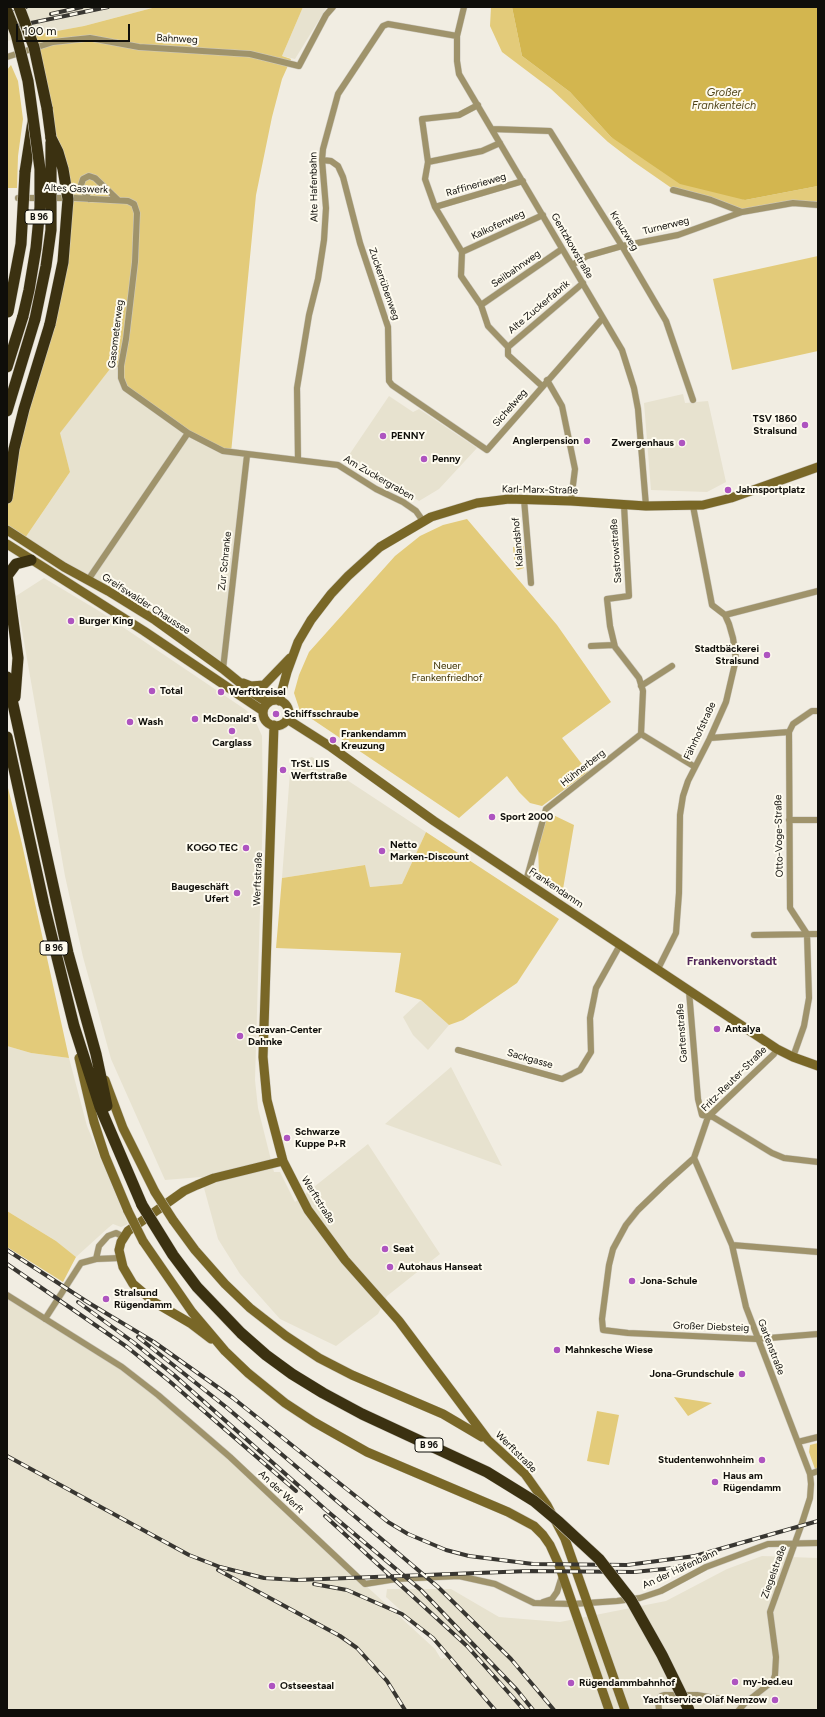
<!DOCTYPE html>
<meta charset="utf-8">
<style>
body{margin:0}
#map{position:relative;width:825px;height:1717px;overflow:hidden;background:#f1ede2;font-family:Figtree,sans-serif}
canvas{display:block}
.frame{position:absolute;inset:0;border:8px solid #0f0e0a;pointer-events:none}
.scale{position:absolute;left:16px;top:24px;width:114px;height:18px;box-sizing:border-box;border:2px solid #0f0e0a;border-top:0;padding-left:5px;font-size:12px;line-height:14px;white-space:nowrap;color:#0f0e0a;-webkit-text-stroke:3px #fefbef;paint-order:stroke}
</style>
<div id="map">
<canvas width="825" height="1717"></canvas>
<div class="frame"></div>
<div class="scale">100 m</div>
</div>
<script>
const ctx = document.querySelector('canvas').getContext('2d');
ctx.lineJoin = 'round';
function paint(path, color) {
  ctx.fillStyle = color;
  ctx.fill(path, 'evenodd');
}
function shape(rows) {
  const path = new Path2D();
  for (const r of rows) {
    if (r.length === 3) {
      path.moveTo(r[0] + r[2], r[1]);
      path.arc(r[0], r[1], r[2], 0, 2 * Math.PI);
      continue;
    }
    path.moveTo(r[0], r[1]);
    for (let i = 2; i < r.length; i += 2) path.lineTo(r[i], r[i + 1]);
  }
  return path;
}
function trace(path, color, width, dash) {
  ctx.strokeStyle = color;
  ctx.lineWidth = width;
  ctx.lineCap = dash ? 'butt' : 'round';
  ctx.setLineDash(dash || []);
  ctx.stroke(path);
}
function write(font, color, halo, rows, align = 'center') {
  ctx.font = font + ' Figtree,sans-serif';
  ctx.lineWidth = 4;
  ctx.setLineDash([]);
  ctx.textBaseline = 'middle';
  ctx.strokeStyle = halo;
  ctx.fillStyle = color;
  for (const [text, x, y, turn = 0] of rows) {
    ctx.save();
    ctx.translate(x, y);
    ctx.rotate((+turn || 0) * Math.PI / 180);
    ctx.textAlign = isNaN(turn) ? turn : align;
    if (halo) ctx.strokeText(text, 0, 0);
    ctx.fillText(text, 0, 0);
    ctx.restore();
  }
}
const built = shape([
 [7,7,156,7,84,26,7,41],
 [303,7,327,7,295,59,282,56],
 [121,366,211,445,247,455,223,669,23,541,70,472,59,433,110,369],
 [683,394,685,403,708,401,726,482,707,492,651,490,644,403],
 [389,396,413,412,419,409,477,448,439,489,419,501,404,491,387,485,347,458],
 [44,578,99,611,246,710,254,718,262,736,263,807,255,1080,258,1108,274,1172,280,1172,295,1202,368,1144,440,1254,387,1296,378,1314,336,1346,280,1319,240,1274,218,1239,201,1177,165,1180,111,1059,83,957,65,876,16,596],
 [312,757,426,832,402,884,370,887,364,865,282,878,290,772,298,761],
 [421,1000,449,1025,428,1050,413,1035,403,1017],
 [7,1046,31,1053,69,1058,87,1126,128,1224,121,1227,113,1224,108,1228,76,1257,56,1241,7,1211],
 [451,1067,502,1166,385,1124],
 [7,1295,122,1367,158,1395,435,1649,441,1659,451,1656,386,1597,387,1589,451,1589,499,1617,560,1622,666,1601,727,1569,762,1556,818,1558,818,1710,7,1710]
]);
const green = shape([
 [156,7,303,7,282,56,291,59,282,79,272,117,256,195,231,453,211,445,125,388,121,366,110,369,60,433,70,472,23,541,7,530,7,498,45,343,67,208,30,36,84,26],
 [491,7,512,7,522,56,570,92,611,137,745,200,818,186,818,205,793,203,742,212,670,187,634,162,608,142,551,89,502,52,490,26],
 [11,65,18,81,23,119,18,156,17,188,7,188,7,70],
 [818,256,818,351,732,370,713,279],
 [467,519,557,625,611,702,562,738,588,772,542,806,530,803,519,792,507,776,459,818,300,711,294,693,299,675,309,652,395,556,420,536,443,525],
 [524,546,524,568,518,570,515,568,513,547],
 [7,784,22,844,69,1058,31,1053,7,1046],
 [549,813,574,825,563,889,539,875,538,845],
 [426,832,559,919,517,983,463,1020,449,1025,421,1000,395,992,401,953,276,948,282,878,365,865,370,887,402,884],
 [7,1211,56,1241,76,1257,63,1282,7,1247],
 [674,1397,712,1403,688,1416],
 [597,1411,619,1415,609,1465,587,1461],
 [818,1443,818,1470,815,1469,809,1452,810,1445]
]);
const water = shape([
 [512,7,818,7,818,186,745,200,680,184,611,137,570,92,522,56]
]);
const street = shape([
 [464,7,457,36,457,61,459,74,622,350,634,388,638,409,646,506],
 [7,57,53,42,90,38,139,47,250,54,299,66,326,15,333,7],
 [478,105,459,115,422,119,428,162,425,179,435,207,462,252,461,276,481,305,488,326,508,347,583,283],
 [492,129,550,131,622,246,666,321,693,400],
 [322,160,331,161,338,166,343,177,360,243,388,327,389,381,392,385,487,450,603,318],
 [428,162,482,151,500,143],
 [673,190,711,200,742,212,793,203,818,205],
 [18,198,75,198,128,201,134,204,137,213,135,262,126,339,121,366,121,378,125,388,188,433,223,451,338,465,376,489,403,502,416,511,423,521],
 [89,199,82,189,81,185,83,179,89,176,95,178,118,200],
 [435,207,523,181],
 [462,252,543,215],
 [572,265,587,256,622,246,678,235,742,212],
 [481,305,562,249],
 [508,347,508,355,542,386],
 [547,380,562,406,575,469,571,501],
 [298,460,297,388,309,315,318,279,324,240,326,208,322,160,323,149,338,94,383,26,388,24,457,36],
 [524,499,531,583],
 [624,505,629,596,607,599,610,626,615,647,639,678,643,691,641,734],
 [88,580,188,433],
 [725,615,818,591],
 [591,646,614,645],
 [223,669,247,455],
 [641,686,672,666],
 [789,732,790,908,807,934,809,998,804,1026,793,1057],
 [710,738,789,732,793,724,812,711,818,711],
 [789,820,818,820],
 [526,881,546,809,641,734,695,767],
 [754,935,818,934],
 [658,969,676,933,679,893,680,815,683,796,688,781,710,738,726,702,736,659,733,638,729,624,725,615,712,605,693,506],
 [689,991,698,1099,702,1115,713,1117,772,1153,784,1158,818,1162],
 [777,1049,774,1054,708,1117,694,1158,666,1183,638,1210,626,1225,613,1249,609,1265,602,1319,603,1330,628,1333,757,1339,818,1334],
 [458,1050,562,1079,580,1070,591,1052,590,1018,596,988,620,945],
 [694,1158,732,1245,746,1307,810,1474,811,1484,810,1498,801,1526,770,1612,776,1657,775,1675,773,1681,745,1703,739,1710],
 [732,1245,818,1252],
 [96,1259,99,1246,108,1236,116,1233,124,1237],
 [7,1295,122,1367,158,1395,230,1457,365,1584,396,1579,459,1576,495,1584,534,1603,573,1604,617,1601,640,1598,661,1591,706,1567,768,1544,818,1543],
 [45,1319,81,1263,96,1259,120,1258],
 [798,1442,818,1437],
 [810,1474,818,1471],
 [543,1602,552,1599,557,1592,562,1576],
 [659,1710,658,1701,661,1696,664,1695,697,1695,745,1703]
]);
const secondary = shape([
 [7,530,64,567,108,591,155,620,223,669,250,691,268,703],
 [7,544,144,631,263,711],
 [243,683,251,686,264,685,290,658],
 [276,713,13],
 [279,701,287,672,298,642,311,620,331,594,348,576,380,547,431,517,477,503,509,499,571,501,646,506,703,505,731,498,818,467],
 [287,719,331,747,434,821,777,1049,793,1057,818,1066],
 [274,725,263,1057,267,1100,283,1161,308,1210,345,1260,399,1321,488,1440,525,1474,547,1505,565,1539,625,1710],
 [79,1058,94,1122,105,1156,128,1211],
 [105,1080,123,1128,155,1192],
 [173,1220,195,1250,225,1284,250,1308,286,1336,319,1358,352,1375,443,1414,482,1437],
 [143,1241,192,1312,225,1351,248,1373,285,1403,314,1422,367,1452,508,1512,534,1526,543,1535,550,1545,559,1565,609,1710],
 [211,1339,190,1323,154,1302,133,1284,123,1267,119,1250,121,1242,128,1231,184,1191,197,1185,214,1178,283,1161]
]);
const highway = shape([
 [47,108,51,138],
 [25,172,33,121],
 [7,367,23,316],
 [7,411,35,319],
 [7,498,14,449,24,409,50,324],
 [7,575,18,658,15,697],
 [7,576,16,564,31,560],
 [7,677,68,953,96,1054,107,1106],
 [7,737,44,905,74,1026,100,1107,142,1205]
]);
const rail = shape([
 [7,10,26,7],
 [51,14,82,7],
 [7,28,108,7],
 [7,1250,89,1303],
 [7,1264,127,1347,168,1380,296,1491],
 [84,1300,154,1342,233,1398,388,1522,408,1534,446,1550,469,1556,533,1564,627,1565,695,1556,818,1521],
 [78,1302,133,1342,174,1375,326,1510,421,1590,517,1690,533,1710],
 [138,1337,226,1407,438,1587,511,1659,554,1710],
 [7,1456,189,1555,220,1567,264,1578,297,1580,529,1571,634,1572,674,1568,702,1560],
 [325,1516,467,1646,524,1710],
 [218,1570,340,1636,357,1648,387,1681,405,1710],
 [314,1584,347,1590,402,1614,433,1638,495,1710]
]);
const secondaryBridge = shape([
 [155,1192,173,1220],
 [128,1211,143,1241]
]);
const highwayBridge = shape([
 [19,7,34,47,47,108],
 [7,11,16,34,28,81,40,169,40,207,36,248,29,290,23,316],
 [8,312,21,244,25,172],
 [35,319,46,266,51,230,51,142],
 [50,324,63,262,68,199,63,169,58,152,51,138],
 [142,1205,173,1255,197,1287,241,1333,266,1355,292,1374,323,1393,362,1414,487,1472,534,1501,559,1522,599,1559,631,1600,662,1655,689,1710]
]);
const markers = [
 [805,425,4,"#ae54c0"],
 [383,436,4,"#ae54c0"],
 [587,441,4,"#ae54c0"],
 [682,443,4,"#ae54c0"],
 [424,459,4,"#ae54c0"],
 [728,490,4,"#ae54c0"],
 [71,621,4,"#ae54c0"],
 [767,655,4,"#ae54c0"],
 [152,691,4,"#ae54c0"],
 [221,692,4,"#ae54c0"],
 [276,714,4,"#ae54c0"],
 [195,719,4,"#ae54c0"],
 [130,722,4,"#ae54c0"],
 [232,731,4,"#ae54c0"],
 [333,740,4,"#ae54c0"],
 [283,770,4,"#ae54c0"],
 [492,817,4,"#ae54c0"],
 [246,848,4,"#ae54c0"],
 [382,851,4,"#ae54c0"],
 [237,893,4,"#ae54c0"],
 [717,1029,4,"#ae54c0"],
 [240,1036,4,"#ae54c0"],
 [287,1138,4,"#ae54c0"],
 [385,1249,4,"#ae54c0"],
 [390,1267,4,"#ae54c0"],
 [632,1281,4,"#ae54c0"],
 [106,1299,4,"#ae54c0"],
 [557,1350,4,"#ae54c0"],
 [742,1374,4,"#ae54c0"],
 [762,1460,4,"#ae54c0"],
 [715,1482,4,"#ae54c0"],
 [735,1682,4,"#ae54c0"],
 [571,1683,4,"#ae54c0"],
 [272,1686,4,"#ae54c0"],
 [775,1700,4,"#ae54c0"]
];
const shields = [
 [39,217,28],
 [54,948,28],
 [429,1445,28]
];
const shieldNames = [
 ["B 96",39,217],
 ["B 96",54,948],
 ["B 96",429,1445]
];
const streetNames = [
 ["Bahnweg",177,39,3],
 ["Raffinerieweg",476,185,-16],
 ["Alte Hafenbahn",314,187,-91],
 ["Altes Gaswerk",76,189,2],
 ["Kalkofenweg",498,225,-25],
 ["Turnerweg",666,226,-14],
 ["Kreuzweg",624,231,58],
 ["Gentzkowstraße",572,246,60],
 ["Seilbahnweg",516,269,-35],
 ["Zuckerrübenweg",384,284,71],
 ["Alte Zuckerfabrik",539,307,-40],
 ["Gasometerweg",116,334,-83],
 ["Sichelweg",510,408,-49],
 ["Am Zuckergraben",379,478,30],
 ["Karl-Marx-Straße",540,490,1],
 ["Kalandshof",518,542,-95],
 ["Sastrowstraße",616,551,-94],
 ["Zur Schranke",225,561,-84],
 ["Greifswalder Chaussee",146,604,33],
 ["Fährhofstraße",700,731,-65],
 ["Hühnerberg",583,768,-38],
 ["Otto-Voge-Straße",779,836,-91],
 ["Werftstraße",258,879,-88],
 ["Frankendamm",556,888,34],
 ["Gartenstraße",682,1033,-94],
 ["Sackgasse",530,1059,16],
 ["Fritz-Reuter-Straße",734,1079,-45],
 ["Werftstraße",318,1200,58],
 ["Großer Diebsteig",711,1327,2],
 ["Gartenstraße",771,1347,69],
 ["Werftstraße",516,1452,45],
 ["An der Werft",281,1492,43],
 ["An der Hafenbahn",680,1569,-25],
 ["Ziegelstraße",774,1572,-70]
];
const poiNames = [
 ["TSV 1860",797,419,"right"],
 ["Stralsund",797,431,"right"],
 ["PENNY",391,436],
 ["Anglerpension",579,441,"right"],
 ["Zwergenhaus",674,443,"right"],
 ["Penny",432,459],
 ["Jahnsportplatz",736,490],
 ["Burger King",79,621],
 ["Stadtbäckerei",759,649,"right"],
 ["Stralsund",759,661,"right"],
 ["Total",160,691],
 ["Werftkreisel",229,692],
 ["Schiffsschraube",284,714],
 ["McDonald's",203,719],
 ["Wash",138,722],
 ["Frankendamm",341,734],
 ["Kreuzung",341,746],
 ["Carglass",232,743,"center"],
 ["TrSt. LIS",291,764],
 ["Werftstraße",291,776],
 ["Sport 2000",500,817],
 ["Netto",390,845],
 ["Marken-Discount",390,857],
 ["KOGO TEC",238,848,"right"],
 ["Baugeschäft",229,887,"right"],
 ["Ufert",229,899,"right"],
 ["Antalya",725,1029],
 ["Caravan-Center",248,1030],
 ["Dahnke",248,1042],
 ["Schwarze",295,1132],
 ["Kuppe P+R",295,1144],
 ["Seat",393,1249],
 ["Autohaus Hanseat",398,1267],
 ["Jona-Schule",640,1281],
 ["Stralsund",114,1293],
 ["Rügendamm",114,1305],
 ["Mahnkesche Wiese",565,1350],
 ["Jona-Grundschule",734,1374,"right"],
 ["Studentenwohnheim",754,1460,"right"],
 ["Haus am",723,1476],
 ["Rügendamm",723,1488],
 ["my-bed.eu",743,1682],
 ["Rügendammbahnhof",579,1683],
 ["Ostseestaal",280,1686],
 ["Yachtservice Olaf Nemzow",767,1700,"right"]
];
const parkNames = [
 ["Neuer",447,666],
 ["Frankenfriedhof",447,678]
];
const waterNames = [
 ["Großer",724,93],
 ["Frankenteich",724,106]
];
const quarterNames = [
 ["Frankenvorstadt",732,961]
];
paint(built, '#e7e2cf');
paint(green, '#e3cb7a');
paint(water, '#d3b64f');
trace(street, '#cdc9bf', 7);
trace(secondary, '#cdc9bf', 10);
trace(highway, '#cdc9bf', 12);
trace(street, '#9f936b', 6);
trace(secondary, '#796727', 9);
trace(highway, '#3b3111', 11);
trace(rail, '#383631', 4);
trace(rail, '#fefbef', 2.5, [8]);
trace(secondaryBridge, '#cdc9bf', 10, []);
trace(highwayBridge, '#cdc9bf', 12, []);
trace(secondaryBridge, '#796727', 9);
trace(highwayBridge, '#3b3111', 11);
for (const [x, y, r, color] of markers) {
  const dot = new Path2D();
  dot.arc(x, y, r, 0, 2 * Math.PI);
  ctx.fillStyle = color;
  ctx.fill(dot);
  trace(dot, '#fefbef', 1.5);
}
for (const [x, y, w] of shields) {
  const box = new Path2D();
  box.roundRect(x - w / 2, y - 7, w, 14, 3);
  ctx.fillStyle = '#fefbef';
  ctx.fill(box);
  trace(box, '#0f0e0a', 1);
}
write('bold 9px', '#0f0e0a', null, shieldNames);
write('10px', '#0f0e0a', '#fefbef', streetNames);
write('bold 10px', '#0f0e0a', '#fefbef', poiNames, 'left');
write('10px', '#3d3103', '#fefbef', parkNames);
write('italic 11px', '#52461b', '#fefbef', waterNames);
write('bold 12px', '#51265a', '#fefbef', quarterNames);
</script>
